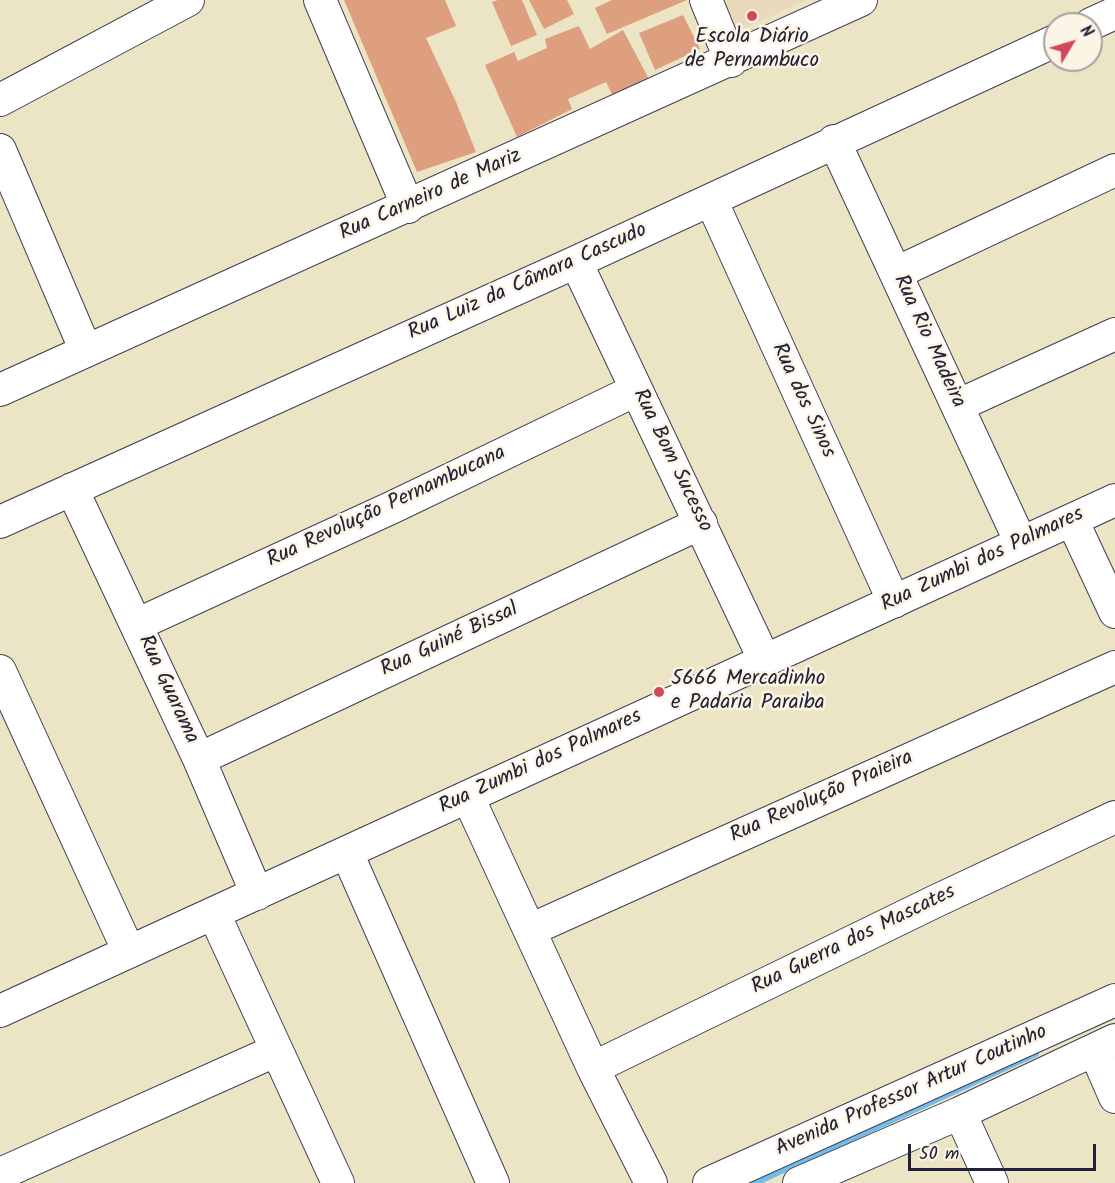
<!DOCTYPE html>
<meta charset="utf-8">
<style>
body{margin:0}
#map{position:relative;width:1115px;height:1183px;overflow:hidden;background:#ece5c5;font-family:Kalam,sans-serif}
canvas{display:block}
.north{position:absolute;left:1043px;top:12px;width:60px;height:60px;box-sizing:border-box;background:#fcf5e5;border:2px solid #a5a1a1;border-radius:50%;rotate:52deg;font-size:16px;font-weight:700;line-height:24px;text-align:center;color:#22223b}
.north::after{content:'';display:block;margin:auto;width:21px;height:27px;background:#d1495b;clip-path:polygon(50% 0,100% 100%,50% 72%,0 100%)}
.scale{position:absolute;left:908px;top:1144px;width:188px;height:27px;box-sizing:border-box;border:3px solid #22223b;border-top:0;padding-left:8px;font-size:18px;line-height:21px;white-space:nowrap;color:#22223b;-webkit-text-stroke:4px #fcf5e5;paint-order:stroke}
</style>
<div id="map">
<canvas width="1115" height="1183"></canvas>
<div class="north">N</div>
<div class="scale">50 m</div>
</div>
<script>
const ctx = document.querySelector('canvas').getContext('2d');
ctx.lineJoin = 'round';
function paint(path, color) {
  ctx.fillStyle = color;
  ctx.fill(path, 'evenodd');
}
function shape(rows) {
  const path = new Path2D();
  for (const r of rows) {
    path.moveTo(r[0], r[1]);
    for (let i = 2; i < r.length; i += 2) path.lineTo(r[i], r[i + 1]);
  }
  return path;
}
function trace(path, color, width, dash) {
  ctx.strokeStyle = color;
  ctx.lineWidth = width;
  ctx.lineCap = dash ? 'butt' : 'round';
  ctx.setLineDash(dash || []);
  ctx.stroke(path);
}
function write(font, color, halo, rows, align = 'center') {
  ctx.font = font + ' Kalam,sans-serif';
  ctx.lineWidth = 5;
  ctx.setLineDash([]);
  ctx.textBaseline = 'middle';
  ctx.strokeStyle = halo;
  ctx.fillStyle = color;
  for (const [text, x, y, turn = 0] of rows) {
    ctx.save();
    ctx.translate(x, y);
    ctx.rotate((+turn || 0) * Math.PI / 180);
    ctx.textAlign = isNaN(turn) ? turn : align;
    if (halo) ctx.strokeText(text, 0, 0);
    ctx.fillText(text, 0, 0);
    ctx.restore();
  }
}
const built = shape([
 [725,0,807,0,738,31]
]);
const stream = shape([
 [753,1183,1035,1053]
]);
const building = shape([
 [344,0,445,0,456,26,426,38,456,102,476,152,417,172],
 [498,0,522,0,537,35,511,46,492,2],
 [529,0,567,0,574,14,544,29],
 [612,0,687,0,607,34,595,8],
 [683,15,700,49,655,70,639,33],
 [579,26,590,49,623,30,649,79,613,96,606,82,568,99,572,109,517,137,485,65,514,52,518,61,547,48,545,39]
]);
const minor = shape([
 [320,0,408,207],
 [706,0,731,61],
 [1091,24,1115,13],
 [0,100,188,0],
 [834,141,1021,543],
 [0,150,86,351],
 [711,200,894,602],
 [576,262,765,661],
 [896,273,1115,170],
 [0,390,861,0],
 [959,405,1115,334],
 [72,489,199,759,257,894],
 [1072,520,1115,612],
 [0,522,576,262,1055,41],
 [136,625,393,507,636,390],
 [0,671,129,952],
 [199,759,701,523],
 [468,797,593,1068,651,1183],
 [347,853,493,1183],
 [214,914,338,1183],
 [530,930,1115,667],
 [0,1011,1115,500],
 [1095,1051,1115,1097],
 [593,1068,936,901,1115,817],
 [960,1113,992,1183],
 [0,1174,275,1051],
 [709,1183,1115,1000],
 [799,1183,960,1113,1115,1040]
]);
const markers = [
 [752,16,6,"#d1495b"],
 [659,692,6,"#d1495b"]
];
const poiNames = [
 ["Escola Diário",752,38],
 ["de Pernambuco",752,62],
 ["5666 Mercadinho",671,680,"left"],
 ["e Padaria Paraiba",671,704,"left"]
];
const streetNames = [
 ["Rua Carneiro de Mariz",431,196,-24],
 ["Rua Luiz da Câmara Cascudo",528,283,-24],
 ["Rua Rio Madeira",928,342,65],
 ["Rua dos Sinos",802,401,65],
 ["Rua Bom Sucesso",671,461,64],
 ["Rua Revolução Pernambucana",387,508,-25],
 ["Rua Zumbi dos Palmares",983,561,-25],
 ["Rua Guiné Bissal",450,641,-25],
 ["Rua Guarama",167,690,65],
 ["Rua Zumbi dos Palmares",541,763,-25],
 ["Rua Revolução Praieira",822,798,-24],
 ["Rua Guerra dos Mascates",854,941,-26],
 ["Avenida Professor Artur Coutinho",912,1092,-24]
];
paint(built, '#ead9ba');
trace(stream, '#72bceb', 8);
paint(building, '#dd9f7d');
trace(minor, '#403f50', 34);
trace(minor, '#fff', 32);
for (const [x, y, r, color] of markers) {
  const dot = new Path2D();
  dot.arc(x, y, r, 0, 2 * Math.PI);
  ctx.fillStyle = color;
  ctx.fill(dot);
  trace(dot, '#fcf5e5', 2);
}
write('21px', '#22223b', '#fcf5e5', poiNames);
write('21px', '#22223b', '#fcf5e5', streetNames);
</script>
